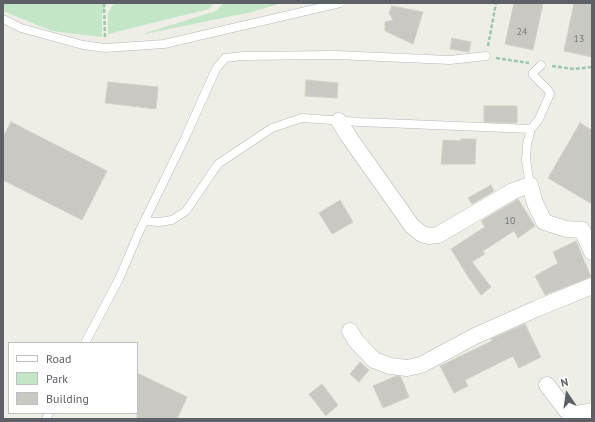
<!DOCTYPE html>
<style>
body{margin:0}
#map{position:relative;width:595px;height:422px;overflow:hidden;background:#efeee6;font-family:"PT Sans",sans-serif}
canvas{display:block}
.frame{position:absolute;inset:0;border:4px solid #5d6066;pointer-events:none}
.legend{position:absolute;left:8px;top:342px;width:130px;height:72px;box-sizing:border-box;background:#fff;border:1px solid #bebfc2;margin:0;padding:5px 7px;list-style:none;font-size:12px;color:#5d6066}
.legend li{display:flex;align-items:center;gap:8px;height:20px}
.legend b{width:20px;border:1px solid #bebfc2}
.north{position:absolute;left:547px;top:374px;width:40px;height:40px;-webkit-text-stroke:3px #fff;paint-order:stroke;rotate:347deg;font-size:11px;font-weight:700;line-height:16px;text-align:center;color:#5d6066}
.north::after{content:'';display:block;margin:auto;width:14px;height:18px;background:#5d6066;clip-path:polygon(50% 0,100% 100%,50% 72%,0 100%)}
</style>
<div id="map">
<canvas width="595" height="422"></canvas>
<div class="frame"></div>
<ul class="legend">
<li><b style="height:5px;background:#fff"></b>Road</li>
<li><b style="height:11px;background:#c3e6c6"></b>Park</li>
<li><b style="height:11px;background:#cac8c3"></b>Building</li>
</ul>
<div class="north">N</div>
</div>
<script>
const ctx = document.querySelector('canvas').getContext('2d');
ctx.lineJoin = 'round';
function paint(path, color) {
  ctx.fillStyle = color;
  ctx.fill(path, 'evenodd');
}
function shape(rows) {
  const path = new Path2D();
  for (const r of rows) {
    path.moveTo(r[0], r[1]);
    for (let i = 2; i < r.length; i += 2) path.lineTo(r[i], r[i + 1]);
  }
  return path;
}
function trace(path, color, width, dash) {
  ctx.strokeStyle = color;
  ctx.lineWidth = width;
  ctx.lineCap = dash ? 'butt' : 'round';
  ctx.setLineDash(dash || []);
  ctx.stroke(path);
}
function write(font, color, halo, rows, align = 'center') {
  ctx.font = font + ' "PT Sans",sans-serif';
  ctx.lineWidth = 4;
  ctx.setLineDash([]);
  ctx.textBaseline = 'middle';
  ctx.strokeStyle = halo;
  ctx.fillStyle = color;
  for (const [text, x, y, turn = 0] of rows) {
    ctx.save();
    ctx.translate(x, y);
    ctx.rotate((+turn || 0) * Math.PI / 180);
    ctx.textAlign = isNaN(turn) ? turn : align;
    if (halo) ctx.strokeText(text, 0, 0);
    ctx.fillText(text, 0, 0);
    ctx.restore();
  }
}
const green = shape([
 [3,3,107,3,102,14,102,37,52,31,3,11],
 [114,3,214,3,209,9,108,34,108,13],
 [224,3,281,3,252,12,139,35,216,11]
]);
const building = shape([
 [514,3,543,3,533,50,505,44,514,3],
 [574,3,592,3,592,57,564,51,574,3],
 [392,6,423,12,413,44,385,31,385,22,393,20,389,13,392,6],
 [452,38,471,42,469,52,450,49,452,38],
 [306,80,338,83,337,98,305,96,306,80],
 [108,82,158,87,156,109,105,103,108,82],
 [484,106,517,106,517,123,484,122,484,106],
 [11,122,107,171,82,220,3,180,3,137,11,122],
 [580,123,592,130,592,204,548,178,580,123],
 [461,139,476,139,475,164,441,164,443,140,461,141,461,139],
 [491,185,494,191,472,204,468,198,491,185],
 [518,199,535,226,518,238,514,231,483,251,485,254,472,262,491,287,481,295,467,275,451,249,485,227,481,221,518,199],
 [340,200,353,222,332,234,319,213,340,200],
 [576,241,591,277,545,295,535,276,558,263,553,252,576,241],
 [525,324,541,357,519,368,513,356,465,380,468,386,454,393,440,366,492,341,491,339,525,324],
 [360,362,369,370,359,382,350,374,360,362],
 [137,373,187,397,177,419,137,419,137,373],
 [396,376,401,377,409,397,383,408,373,386,396,376],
 [322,384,338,405,326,416,309,394,322,384]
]);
const path = shape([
 [104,3,105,38],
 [488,46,496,3],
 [496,58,529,63],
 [552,66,574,69,592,67]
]);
const service = shape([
 [3,19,21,28,83,45,105,48,164,44,340,3],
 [530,185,526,160,527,144,531,129,539,119,550,94,548,90,533,75,533,73,541,65],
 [145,221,159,222,172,220,186,211,218,164,272,128,302,118,360,122,531,129],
 [85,343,119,279,139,232,185,138,216,69,225,58,243,56,336,55,450,60,486,56],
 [46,419,49,413]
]);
const minor = shape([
 [339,121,349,137,412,226,422,234,429,236,438,235,513,191,530,185,535,203,544,222,566,229,582,230,592,252],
 [350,331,356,341,374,360,390,366,407,368,421,365,475,336,538,308,592,286],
 [547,385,566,410,574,414,582,413,592,411]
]);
const numberNames = [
 ["24",522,32],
 ["13",579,39],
 ["10",510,221]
];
paint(green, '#c3e6c6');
paint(building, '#cac8c3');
trace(building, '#d4d0c4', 1);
trace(service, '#b6b7bc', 9);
trace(minor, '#b6b7bc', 17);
trace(path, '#9cc7ac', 2.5, [4, 2]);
trace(service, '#fff', 8);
trace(minor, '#fff', 16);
write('10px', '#787a7d', null, numberNames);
</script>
